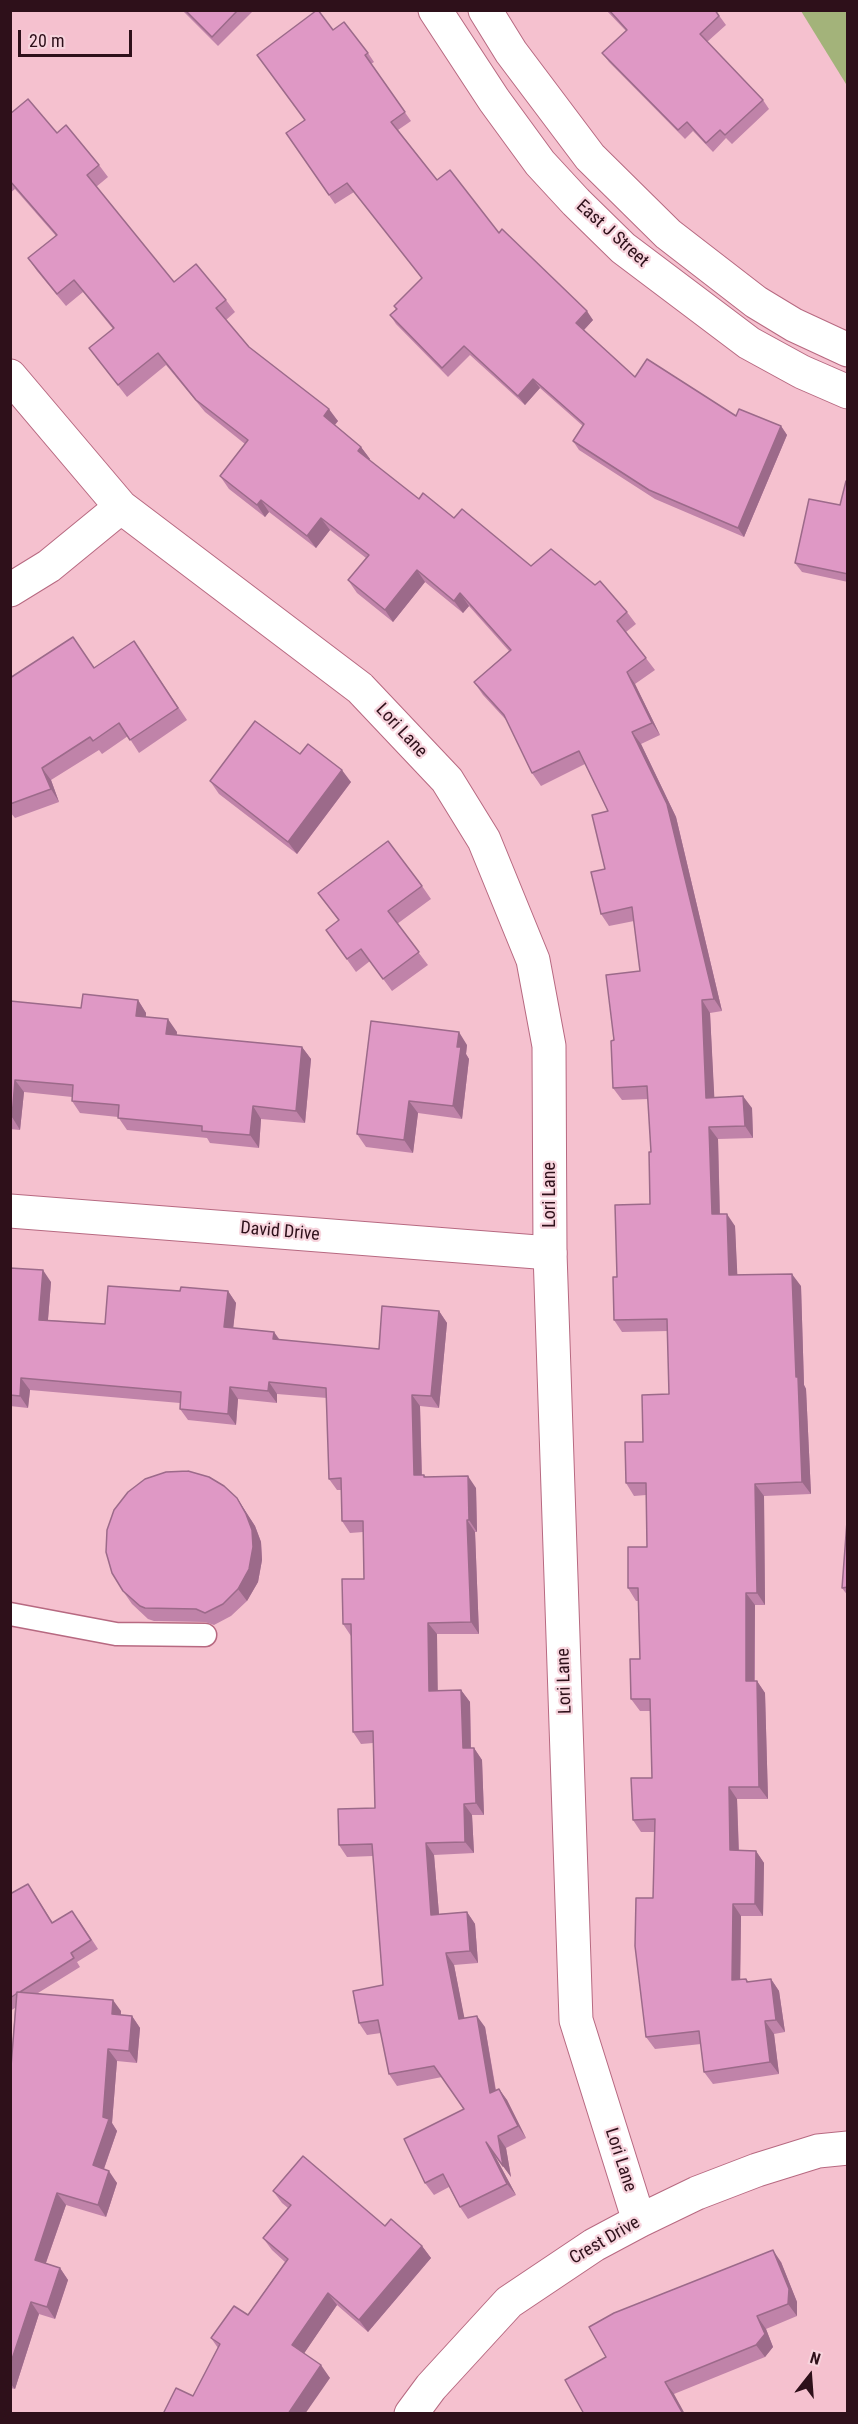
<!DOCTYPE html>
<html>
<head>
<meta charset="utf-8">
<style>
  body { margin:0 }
  #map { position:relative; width:858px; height:2424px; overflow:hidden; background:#f5c1cf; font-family:"Roboto Condensed",sans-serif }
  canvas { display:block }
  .frame { position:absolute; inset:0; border:12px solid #2e101a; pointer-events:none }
  .north { position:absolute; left:780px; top:2346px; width:60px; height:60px; -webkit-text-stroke:4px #f7d4dd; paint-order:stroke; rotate:17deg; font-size:16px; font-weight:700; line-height:24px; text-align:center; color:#2e101a }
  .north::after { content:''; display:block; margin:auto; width:21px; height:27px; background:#2e101a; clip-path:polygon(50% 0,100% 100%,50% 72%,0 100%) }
  .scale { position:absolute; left:18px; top:30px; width:114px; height:27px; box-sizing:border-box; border:3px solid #2e101a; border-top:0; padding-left:8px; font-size:18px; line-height:21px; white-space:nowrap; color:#2e101a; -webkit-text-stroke:4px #f7d4dd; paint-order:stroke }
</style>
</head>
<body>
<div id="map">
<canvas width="858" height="2424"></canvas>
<div class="frame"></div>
<div class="north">N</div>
<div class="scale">20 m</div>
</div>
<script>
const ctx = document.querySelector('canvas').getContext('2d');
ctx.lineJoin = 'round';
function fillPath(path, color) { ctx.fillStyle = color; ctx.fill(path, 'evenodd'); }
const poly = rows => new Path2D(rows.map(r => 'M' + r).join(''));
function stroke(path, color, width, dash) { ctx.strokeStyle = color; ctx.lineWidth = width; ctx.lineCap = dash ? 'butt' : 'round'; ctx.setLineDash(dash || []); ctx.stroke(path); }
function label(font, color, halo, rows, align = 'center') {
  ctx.font = font + ' "Roboto Condensed",sans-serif'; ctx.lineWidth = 4.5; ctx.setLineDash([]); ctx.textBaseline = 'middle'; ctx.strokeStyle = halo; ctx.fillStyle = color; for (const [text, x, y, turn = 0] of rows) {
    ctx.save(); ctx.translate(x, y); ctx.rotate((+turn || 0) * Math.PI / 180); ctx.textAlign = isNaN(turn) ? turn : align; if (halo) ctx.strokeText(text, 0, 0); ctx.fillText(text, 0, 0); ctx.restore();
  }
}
const green = poly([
  [801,11,847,11,846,84]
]);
const lane = poly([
  [10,1614,116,1634,205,1635]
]);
const street = poly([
  [10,1211,550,1253]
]);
const secondary = poly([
  [435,10,494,100,540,163,576,202,623,248,749,343,802,372,848,392],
  [485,10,511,52,590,157,668,234,756,302,794,325,848,350],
  [10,376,121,507,360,688,447,780,484,840,533,960,549,1046,550,1253,576,2020,639,2221],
  [10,590,49,566,121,507],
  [411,2414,431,2387,509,2302,594,2245,639,2221,697,2193,757,2170,818,2151,848,2148]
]);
const wall = poly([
  [182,10,254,10,218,46],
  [606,10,715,10,726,25,707,42,763,100,769,109,732,144,726,138,713,152,693,131,685,139,609,62,602,53,626,31],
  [333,30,368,53,374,62,371,64,411,121,398,130,437,180,499,233,593,320,584,330,635,377,736,416,781,426,787,435,744,537,655,499,579,450,573,441,583,426,540,388,525,405,470,355,448,377,396,324,390,315,396,309,394,306,422,278,354,192,335,204,286,133,305,120],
  [10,114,57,133,99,165,108,177,96,187,174,282,226,300,235,312,226,320,249,347,338,421,335,425,361,447,370,459,369,460,419,499,454,518,531,566,627,612,636,624,626,632,655,670,635,684,660,735,641,744,676,817,722,1011,710,1013,714,1097,752,1108,753,1138,718,1139,720,1214,735,1226,737,1275,801,1286,804,1385,806,1389,811,1494,764,1496,765,1605,755,1605,755,1681,757,1681,765,1693,768,1799,737,1799,739,1850,756,1851,764,1863,763,1916,741,1916,740,1979,746,1979,749,1982,771,1979,779,1991,785,2032,774,2034,779,2074,713,2084,704,2072,701,2044,655,2049,646,2037,653,1898,655,1832,641,1832,633,1820,652,1778,651,1711,640,1711,631,1699,640,1659,638,1601,636,1601,628,1588,647,1547,646,1495,634,1496,626,1483,643,1442,669,1394,668,1331,622,1332,614,1320,617,1277,650,1204,651,1152,648,1099,622,1100,613,1088,614,1040,640,971,634,921,609,926,601,914,605,869,608,811,585,764,541,786,532,773,507,721,483,695,474,682,509,651,469,606,463,613,425,582,393,622,357,593,348,580,366,558,330,530,316,548,269,512,265,517,229,489,220,476,245,444,205,412,166,365,127,397,89,348,113,329,83,292,66,306,37,271,28,258,56,236,15,189,10,193],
  [848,482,848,582,802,572,795,563,840,505],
  [134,641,187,720,139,753,128,736,102,754,99,750,51,780,59,802,15,818,10,812,10,677,94,668],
  [300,754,351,782,297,854,219,794,210,781],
  [422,886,431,899,397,924,428,965,392,991,370,961,356,972,326,930,339,921,318,893],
  [138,1000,146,1013,146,1017,177,1032,177,1035,302,1047,311,1059,305,1123,261,1119,259,1148,210,1143,207,1138,127,1130,118,1117,80,1113,72,1101,72,1097,24,1092,20,1130,10,1129,10,1001,81,1008],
  [467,1045,466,1054,469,1059,462,1119,418,1113,413,1153,366,1147,357,1134],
  [10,1268,51,1282,48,1320,105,1324,180,1291,228,1291,236,1303,233,1328,274,1332,280,1340,379,1349,439,1311,447,1323,439,1408,420,1406,422,1475,424,1475,426,1477,476,1488,477,1532,475,1532,479,1634,437,1634,437,1691,461,1690,470,1702,471,1748,474,1748,482,1760,484,1815,472,1815,474,1853,434,1855,439,1914,467,1912,475,1924,478,1963,454,1965,464,2018,485,2027,496,2090,499,2089,507,2100,526,2138,506,2148,511,2177,494,2154,516,2195,468,2219,460,2207,449,2187,434,2195,425,2183,464,2109,442,2077,397,2086,389,2074,381,2033,367,2035,359,2023,383,1985,373,1856,347,1857,339,1845,375,1808,373,1743,361,1744,353,1732,351,1636,343,1624,364,1579,363,1532,350,1533,342,1521,341,1490,337,1490,329,1479,327,1398,277,1394,277,1403,238,1399,236,1425,188,1420,180,1409,180,1403,30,1390,28,1408,10,1406],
  [237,1498,255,1526,261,1542,262,1560,258,1582,247,1601,231,1616,214,1625,205,1622,154,1621,148,1619,132,1604,123,1591],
  [848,1508,848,1596,842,1588],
  [34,1893,53,1923,79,1920,98,1949,77,1962,80,1967,38,1993,121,2011,121,2015,132,2016,140,2028,137,2063,117,2061,112,2123,117,2131,104,2169,117,2183,106,2217,66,2205,46,2263,60,2268,68,2280,55,2319,39,2314,15,2389,10,2388,10,2079,15,2008,10,2011,10,1894],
  [273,2191,385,2226,422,2246,431,2258,368,2332,337,2305,304,2353,330,2378,193,2396,218,2348,211,2338,248,2315,285,2262,272,2250,263,2238,288,2208,282,2203],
  [781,2262,797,2302,797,2316,766,2329,773,2347,765,2357,674,2394,584,2414]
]);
const shadedWall = poly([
  [587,311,593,320,582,332,576,323],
  [533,379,540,388,525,405,518,396],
  [329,409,338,421,332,428,324,416],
  [781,426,787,435,744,537,738,528],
  [361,447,370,459,366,463,358,451],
  [261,500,269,512,265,517,257,505],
  [321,518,330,530,316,548,307,536],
  [417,570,425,582,393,622,385,610],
  [460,593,469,606,463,613,454,601],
  [627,672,635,684,660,735,652,723],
  [632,732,641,744,676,817,722,1011,714,999],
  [42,768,51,780,59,802,51,789],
  [342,770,351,782,297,854,288,842],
  [138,1000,146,1013,145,1029,136,1016],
  [702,1000,710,1013,715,1110,706,1098],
  [168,1019,177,1032,175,1046,166,1034],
  [459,1032,467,1045,466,1054,469,1059,462,1119,453,1106,457,1047],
  [302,1047,311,1059,305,1123,296,1111],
  [15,1080,24,1092,20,1130,12,1117],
  [743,1096,752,1108,753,1138,745,1126],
  [409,1101,418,1113,413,1153,404,1140],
  [253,1106,261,1119,259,1148,250,1135],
  [709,1127,718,1139,720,1226,712,1214],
  [727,1214,735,1226,738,1288,729,1275],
  [43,1270,51,1282,47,1331,39,1320],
  [792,1274,801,1286,804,1385,806,1389,811,1494,802,1482,796,1377],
  [228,1291,236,1303,232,1339,224,1327],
  [439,1311,447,1323,439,1408,431,1396],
  [274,1332,282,1344,273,1339],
  [21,1378,30,1390,28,1408,20,1396],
  [269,1382,277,1394,277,1403,268,1391],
  [230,1387,238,1399,236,1425,228,1414],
  [412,1395,420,1406,422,1487,414,1475],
  [468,1476,476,1488,477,1532,469,1520],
  [755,1484,764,1496,765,1605,757,1593],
  [237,1498,255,1526,261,1542,262,1560,258,1582,247,1601,238,1589],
  [467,1520,475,1532,479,1634,471,1622],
  [746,1593,755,1605,754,1694,746,1681],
  [428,1623,437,1634,438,1702,429,1691],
  [757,1681,765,1693,768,1799,759,1787],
  [461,1690,470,1702,471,1760,463,1748],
  [474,1748,482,1760,484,1815,476,1803],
  [729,1787,737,1799,739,1862,730,1850],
  [464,1804,472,1815,474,1853,465,1842],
  [426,1843,434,1855,440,1926,431,1915],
  [756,1851,764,1863,763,1916,755,1904],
  [733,1904,741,1916,740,1993,732,1980],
  [467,1912,475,1924,478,1963,470,1951],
  [446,1953,454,1965,467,2031,459,2019],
  [771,1979,779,1991,785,2032,776,2020],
  [113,2000,121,2011,120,2026,112,2014],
  [132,2016,140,2028,137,2063,129,2051],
  [477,2016,485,2027,498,2105,490,2093],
  [765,2021,774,2034,779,2074,770,2062],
  [108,2049,117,2061,112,2123,117,2131,101,2177,93,2165,103,2117],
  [499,2089,507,2100,526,2138,518,2126],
  [498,2136,506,2148,511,2177,503,2166],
  [486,2142,494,2154,516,2195,507,2184],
  [109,2171,117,2183,106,2217,98,2205],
  [57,2193,66,2205,43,2271,35,2260],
  [422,2246,431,2258,368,2332,359,2320],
  [773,2250,781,2262,797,2302,797,2316,788,2304],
  [60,2268,68,2280,55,2319,47,2307],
  [328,2293,337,2305,301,2358,292,2345],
  [31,2302,39,2314,15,2389,10,2383,10,2365],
  [757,2316,766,2329,773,2347,765,2357,756,2345],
  [321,2365,330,2378,305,2414,288,2414],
  [665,2382,674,2394,685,2414,683,2414]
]);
const building = poly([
  [185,10,238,10,212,37,185,10],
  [317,10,318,10,333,30,344,22,368,53,365,55,405,112,391,122,437,180,450,170,499,233,502,229,587,311,576,323,635,377,647,359,736,416,739,409,781,426,738,528,649,490,573,441,584,424,533,379,518,396,464,346,442,368,390,315,397,309,394,306,422,278,347,183,329,195,286,133,305,120,257,55,317,10],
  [609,10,715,10,719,16,700,34,763,100,725,135,720,130,706,143,687,122,678,130,602,53,627,30,609,10],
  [28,99,57,133,66,125,99,165,87,175,174,282,196,264,226,300,216,308,249,347,329,409,324,416,361,447,358,451,419,499,423,493,454,518,462,509,531,566,551,549,595,585,600,581,627,612,617,621,646,658,627,672,652,723,632,732,667,804,714,999,702,1000,706,1098,743,1096,745,1126,709,1127,712,1214,727,1214,729,1275,792,1274,796,1377,798,1377,802,1482,755,1484,757,1593,746,1593,746,1681,757,1681,759,1787,729,1787,730,1850,756,1851,755,1904,733,1904,732,1980,746,1979,747,1982,771,1979,776,2020,765,2021,770,2062,704,2072,699,2031,646,2037,635,1946,636,1898,653,1898,655,1819,633,1820,631,1778,652,1778,650,1699,631,1699,630,1659,640,1659,638,1588,628,1588,628,1547,647,1547,646,1483,626,1483,625,1442,643,1442,642,1395,669,1394,667,1319,614,1320,613,1277,617,1277,615,1205,650,1204,649,1152,651,1152,647,1086,613,1088,611,1041,614,1040,606,975,640,971,632,907,601,914,591,872,605,869,592,815,608,811,579,751,532,773,504,715,474,682,511,650,460,593,454,601,417,570,385,610,348,580,369,555,321,518,307,536,261,500,257,505,220,476,248,440,196,400,158,353,118,385,89,348,114,328,74,280,57,294,28,258,57,235,10,181,10,114,28,99],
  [846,481,848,482,848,574,795,563,809,499,840,505,846,481],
  [73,637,94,668,134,641,178,708,130,740,119,723,93,741,90,737,42,768,51,789,10,804,10,678,73,637],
  [255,721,300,754,308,744,342,770,288,842,210,781,255,721],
  [388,841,422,886,388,911,419,952,383,979,361,949,347,959,326,930,339,920,318,893,388,841],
  [83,994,138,1000,136,1016,168,1019,166,1034,302,1047,296,1111,253,1106,250,1135,202,1131,202,1126,118,1118,119,1105,72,1101,73,1085,15,1080,12,1117,10,1117,10,1001,81,1008,83,994],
  [371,1021,459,1032,457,1047,461,1047,453,1106,409,1101,404,1140,357,1134,371,1021],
  [10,1268,43,1270,39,1320,105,1324,108,1286,180,1291,181,1287,228,1291,224,1327,274,1332,273,1339,379,1349,382,1306,439,1311,431,1396,412,1395,414,1475,424,1475,424,1477,468,1476,469,1520,467,1520,471,1622,428,1623,429,1691,461,1690,463,1748,474,1748,476,1803,464,1804,465,1842,426,1843,431,1915,467,1912,470,1951,446,1953,459,2019,477,2016,490,2093,499,2089,518,2126,498,2136,503,2166,486,2142,507,2184,460,2207,443,2174,425,2183,404,2139,464,2109,434,2066,389,2074,378,2020,359,2023,353,1991,383,1985,372,1844,339,1845,338,1809,375,1808,373,1731,353,1732,351,1624,343,1624,342,1579,364,1579,363,1521,342,1521,341,1478,329,1479,326,1388,269,1382,268,1391,230,1387,228,1414,180,1409,181,1392,21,1378,20,1396,10,1395,10,1268],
  [188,1471,209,1477,224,1486,237,1498,246,1514,252,1530,253,1547,249,1569,238,1589,223,1604,205,1613,196,1609,145,1608,140,1606,123,1591,112,1573,106,1552,107,1530,114,1510,128,1492,145,1479,166,1472,188,1471],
  [848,1508,848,1587,842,1588,848,1508],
  [28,1884,52,1923,72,1911,91,1940,71,1953,74,1958,20,1992,17,1992,16,1994,10,1998,10,1894,28,1884],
  [17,1992,113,2000,112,2014,132,2016,129,2051,108,2049,103,2117,109,2119,93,2165,109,2171,98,2205,57,2193,35,2260,60,2268,47,2307,31,2302,10,2365,10,2079,17,1992],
  [303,2156,385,2226,391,2219,422,2246,359,2320,328,2293,292,2345,321,2365,288,2414,163,2414,176,2388,193,2396,220,2344,211,2338,234,2306,248,2315,288,2259,263,2238,291,2205,273,2191,303,2156],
  [773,2250,789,2289,788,2304,757,2316,765,2334,756,2345,665,2382,683,2414,584,2414,565,2380,606,2357,589,2327,614,2313,773,2250]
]);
const streetNames = [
  ["East J Street",612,234,42],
  ["Lori Lane",401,731,47],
  ["Lori Lane",550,1195,-90],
  ["David Drive",280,1232,5],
  ["Lori Lane",565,1681,-92],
  ["Lori Lane",620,2160,72],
  ["Crest Drive",605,2241,-30]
];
fillPath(green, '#a3b37a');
stroke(lane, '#b76981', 25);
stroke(street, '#b76981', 35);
stroke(secondary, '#b76981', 35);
stroke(lane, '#fff', 22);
stroke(street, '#fff', 33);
stroke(secondary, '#fff', 33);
fillPath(wall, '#c083a9');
fillPath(shadedWall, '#9c6a8a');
fillPath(building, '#df98c5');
stroke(building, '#9c6a8a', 1.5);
label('18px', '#2e101a', '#f7d4dd', streetNames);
</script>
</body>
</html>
